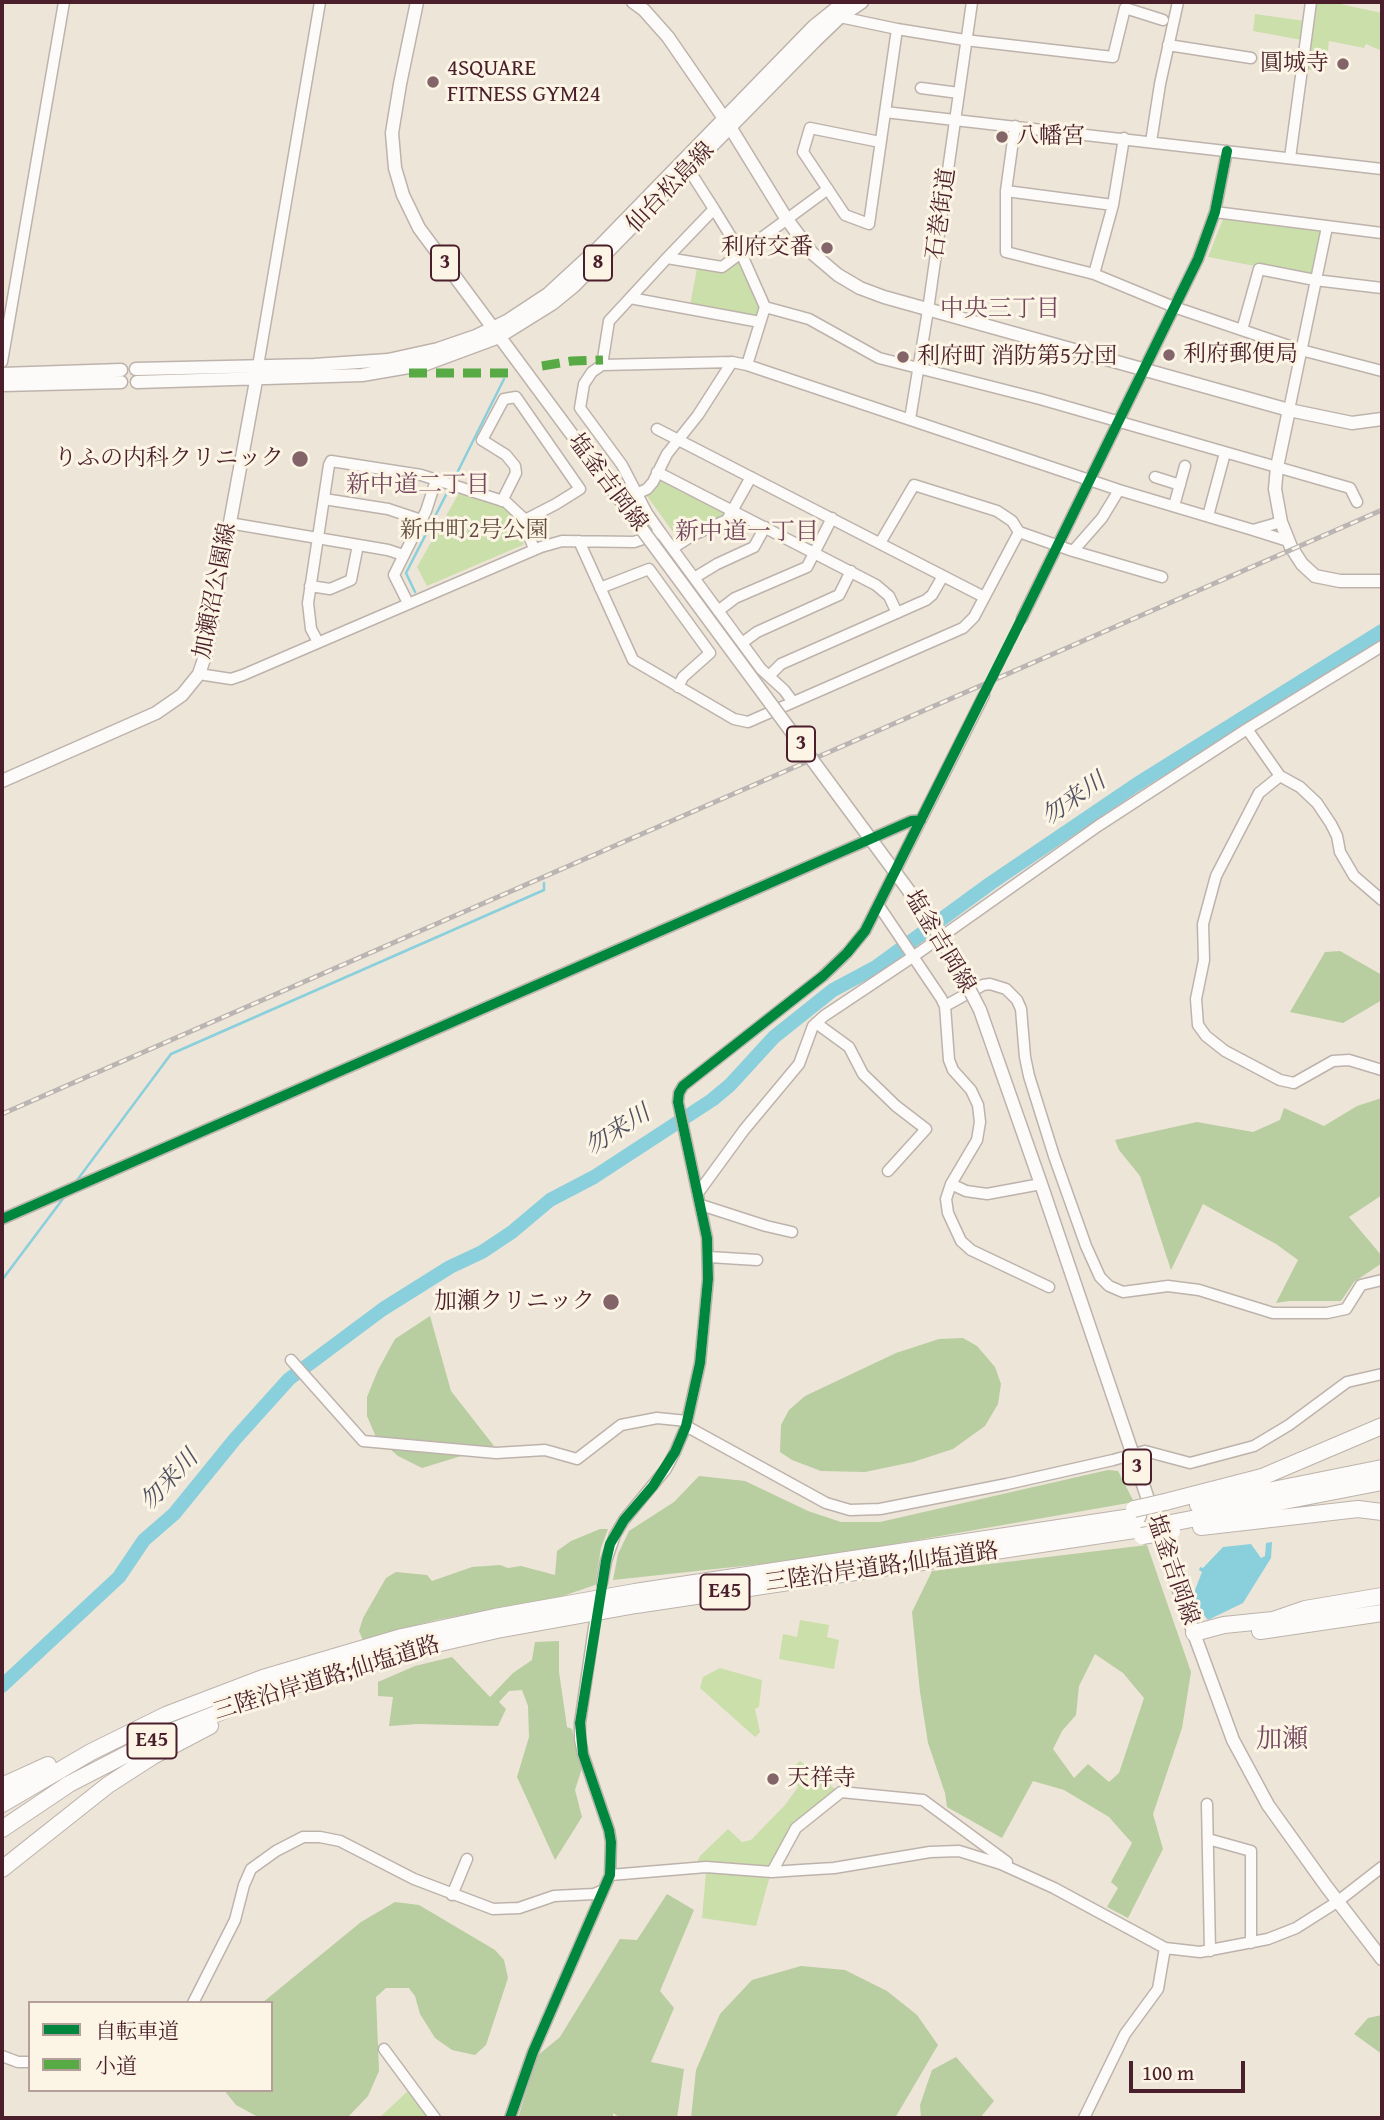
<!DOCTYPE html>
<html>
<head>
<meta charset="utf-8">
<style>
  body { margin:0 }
  #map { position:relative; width:1384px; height:2120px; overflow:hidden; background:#ede5d8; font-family:"Gentium Book Plus","Noto Serif JP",serif }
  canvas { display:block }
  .frame { position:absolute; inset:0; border:4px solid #4a1f2b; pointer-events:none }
  .legend { position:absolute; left:28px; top:2001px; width:245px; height:91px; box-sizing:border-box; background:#fcf5e5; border:2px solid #b59f9b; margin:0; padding:9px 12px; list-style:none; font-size:21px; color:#4a1f2b }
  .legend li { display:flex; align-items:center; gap:14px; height:35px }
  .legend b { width:35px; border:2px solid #b59f9b }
  .scale { position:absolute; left:1129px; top:2061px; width:116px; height:32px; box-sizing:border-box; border:4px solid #4a1f2b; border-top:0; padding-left:9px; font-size:21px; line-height:24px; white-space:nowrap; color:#4a1f2b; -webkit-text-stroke:5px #fcf5e5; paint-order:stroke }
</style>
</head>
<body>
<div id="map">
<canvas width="1384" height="2120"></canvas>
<div class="frame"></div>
<ul class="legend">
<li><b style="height:9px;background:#00873e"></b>自転車道</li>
<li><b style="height:9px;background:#57aa44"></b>小道</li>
</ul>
<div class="scale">100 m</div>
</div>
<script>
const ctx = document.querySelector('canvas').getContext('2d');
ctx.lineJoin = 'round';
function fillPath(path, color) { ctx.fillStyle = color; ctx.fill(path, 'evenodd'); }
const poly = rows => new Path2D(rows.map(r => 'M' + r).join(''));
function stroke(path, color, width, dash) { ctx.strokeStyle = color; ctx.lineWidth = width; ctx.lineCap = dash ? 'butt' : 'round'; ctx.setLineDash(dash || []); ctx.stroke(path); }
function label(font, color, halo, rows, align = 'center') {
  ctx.font = font + ' "Gentium Book Plus","Noto Serif JP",serif'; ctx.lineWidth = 6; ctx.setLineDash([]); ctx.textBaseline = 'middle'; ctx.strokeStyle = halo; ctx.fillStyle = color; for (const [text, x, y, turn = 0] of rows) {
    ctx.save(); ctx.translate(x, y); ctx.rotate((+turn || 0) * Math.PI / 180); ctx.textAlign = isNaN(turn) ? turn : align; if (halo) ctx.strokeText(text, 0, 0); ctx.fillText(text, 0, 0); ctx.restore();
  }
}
const green = poly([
  [1314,2,1331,2,1382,13,1382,51,1366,44,1364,48,1329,41,1325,72,1305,69],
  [1255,14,1305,21,1302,40,1253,31],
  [1223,219,1316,229,1321,232,1313,273,1307,276,1208,257],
  [739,260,759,307,757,317,690,306,697,268],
  [663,479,724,511,726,516,682,538,676,536,647,496,648,491,658,480],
  [459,493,508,508,519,521,525,537,523,545,427,586,417,567],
  [800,1620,829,1625,827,1637,839,1640,834,1669,779,1659,783,1634,797,1637],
  [720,1668,762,1680,759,1707,755,1709,760,1732,755,1737,700,1688,703,1677],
  [800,1761,835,1789,797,1821,772,1867,697,1862,700,1856,728,1829,742,1842,751,1840,785,1805,798,1787,787,1773],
  [706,1872,770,1876,756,1926,702,1918],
  [409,2090,431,2118,379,2118]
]);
const forest = poly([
  [1340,951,1382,975,1382,1000,1343,1023,1290,1012,1325,952],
  [1382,1098,1382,1195,1349,1217,1382,1256,1382,1263,1354,1282,1341,1301,1289,1301,1276,1303,1298,1260,1276,1244,1203,1204,1171,1270,1140,1176,1119,1150,1115,1140,1197,1122,1253,1132,1280,1120,1284,1108,1324,1126,1357,1106],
  [430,1316,451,1391,494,1446,422,1468,398,1456,376,1437,367,1416,367,1397,378,1370,395,1339],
  [963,1338,977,1346,995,1367,1001,1384,998,1404,985,1426,953,1449,913,1462,865,1472,821,1471,792,1460,780,1452,781,1425,789,1410,805,1396,896,1353,939,1339],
  [1108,1470,1118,1471,1134,1502,849,1552,780,1562,613,1580,618,1554,629,1531,674,1502,699,1476,745,1481,808,1511,841,1522,880,1522],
  [600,1529,608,1529,601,1548,595,1585,560,1597,436,1620,363,1640,359,1631,363,1618,386,1578,396,1572,427,1575,432,1581,472,1567,500,1565,508,1568,521,1566,555,1575,557,1551,571,1541],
  [1147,1545,1191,1672,1182,1728,1153,1814,1163,1849,1128,1918,1107,1907,1118,1888,1111,1882,1132,1843,1109,1817,1064,1790,1033,1781,1002,1838,947,1807,945,1793,928,1743,920,1692,912,1612,932,1571],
  [1095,1654,1123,1673,1144,1698,1119,1773,1109,1782,1088,1764,1074,1778,1053,1749,1062,1731,1076,1715,1079,1686],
  [559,1641,559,1672,567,1727,572,1729,582,1768,575,1790,582,1817,555,1860,517,1777,529,1737,528,1706,522,1690,509,1691,499,1702,506,1709,498,1726,418,1724,389,1726,393,1697,378,1696,378,1682,415,1666,452,1657,490,1697,513,1673,532,1660,535,1642],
  [667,1894,694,1910,660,1991,674,2008,651,2062,684,2069,677,2118,621,2118,613,2113,613,2118,518,2118,537,2056,560,2037,620,1939,637,1940],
  [395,1902,419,1905,495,1950,504,1960,508,1978,486,2045,475,2055,452,2050,435,2038,420,2014,415,1996,409,1988,386,1988,376,1997,379,2071,368,2096,349,2116,339,2118,260,2118,236,2105,224,2090,271,2090,271,2003,262,2003,361,1922],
  [801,1966,845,1970,887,1991,917,2015,938,2045,895,2118,691,2118,696,2070,720,2014,752,1980],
  [1382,2015,1382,2054,1354,2034,1368,2018],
  [956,2057,994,2101,980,2118,921,2118,920,2105,932,2070]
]);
const water = poly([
  [1272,1542,1271,1558,1243,1603,1208,1620,1199,1609,1195,1600,1195,1590,1202,1572,1199,1570,1200,1567,1203,1568,1223,1547,1251,1544,1261,1558,1265,1556,1266,1543]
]);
const stream = poly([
  [452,483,504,379],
  [415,592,406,573,449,489],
  [75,1183,171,1054,544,890,544,883],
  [2,1280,65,1196]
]);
const river = poly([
  [2,1686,119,1577,144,1540,174,1514,235,1439,289,1379,383,1309,450,1267,482,1252,512,1232,550,1200,594,1177,712,1100,730,1085,774,1037,833,990,876,967,991,883,1137,784,1382,631]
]);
const minorTunnel = poly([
  [984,695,1022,618]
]);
const minor = poly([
  [840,17,897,29,965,40,1113,57,1125,8,1163,20],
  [1168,45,1251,58],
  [921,88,959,93],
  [885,112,1382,169],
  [1015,126,1006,191,1006,252,1094,274,1174,307,1301,350,1382,371],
  [880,142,810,128,803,152,845,215,869,224,897,29],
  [1151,142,1160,84,1178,2],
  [1290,158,1311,2],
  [689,170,714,209],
  [1006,191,1113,205],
  [1215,212,1382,233],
  [667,258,722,267,741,253,714,209,667,258,609,321,602,365,592,372,584,384,580,408,622,465,647,513,661,533,761,669,784,690,793,702],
  [1094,274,1113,205,1124,138],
  [630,298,760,322],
  [765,307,741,253,828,189],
  [1242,330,1259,269,1315,280,1382,288],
  [2,362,64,2],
  [602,365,732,362,747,365,1119,490,1253,530,1281,522],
  [747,365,765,307,809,319,879,358,1040,399,1350,488,1357,502],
  [258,366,320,2],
  [1289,410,1327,227],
  [910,419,928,310,972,2],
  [657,429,984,597],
  [657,472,876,585,889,596,897,613],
  [1155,477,1180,485],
  [636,494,647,489,653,482,667,454,698,415,732,362],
  [324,499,388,509,421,520],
  [502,501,516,473,515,466,506,455,482,440,504,399,516,397,580,489,556,504,523,521],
  [1174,506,1185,466],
  [1208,516,1225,453],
  [229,523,388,550,403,555],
  [1253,530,1288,541],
  [579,541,633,660,734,719,748,722,963,628,974,617,1019,532],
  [880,543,914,485,997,511,1012,521,1019,532,1073,551,1162,577],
  [673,548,693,535,727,520,751,477],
  [1073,551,1102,518,1119,490],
  [694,578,717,564,754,547,765,527],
  [310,586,330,589,351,580,358,545],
  [600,588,649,569,710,653,683,677,678,687],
  [408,603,394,575,426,511,436,480],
  [718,611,735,598,807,567,832,518],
  [1022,618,1198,259,1215,212,1227,151],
  [318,642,311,629,308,603,329,465,331,461,421,475,506,502,522,517,534,549],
  [742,643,757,632,839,595,851,571],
  [199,674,231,679,243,675,541,547,562,541,634,542,655,535],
  [769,676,781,664,926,600,932,595,943,576],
  [1247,729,1280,776,1259,793,1216,876,1203,924,1204,960,1196,999,1198,1025,1206,1036,1225,1051,1280,1080,1294,1083,1333,1061,1349,1060,1382,1070],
  [1280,776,1300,787,1317,803,1331,824,1337,836,1340,852,1354,876,1382,900],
  [879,906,941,998,945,1006,949,1060,953,1070,971,1090,978,1105,980,1122,977,1140,951,1184,966,1191,987,1194,1041,1184],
  [945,1006,983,985,990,984,1006,989,1017,1000,1021,1009,1025,1057,1029,1076,1054,1156,1086,1246,1100,1277,1109,1286,1123,1292,1168,1286,1199,1290,1273,1313,1327,1313,1346,1309,1361,1285,1382,1280],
  [816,1023,849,1047,863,1074,896,1106,926,1129,888,1171],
  [951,1184,946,1199,948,1213,961,1241,971,1250,1049,1287],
  [698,1193,744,1130,799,1064,813,1026,824,1016,914,956,1098,826,1247,729,1382,646],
  [701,1205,766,1226,792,1232],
  [2,1219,859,844,911,821,921,820],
  [709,1257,757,1260],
  [291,1360,363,1441,496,1453,545,1450,577,1459,621,1425,657,1418,687,1421],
  [686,1426,826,1503,850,1510,880,1509,1007,1484,1113,1460,1145,1451,1190,1463,1254,1446,1289,1425,1347,1382,1382,1374],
  [602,1583,606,1561,615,1535,624,1520,666,1469,675,1452,686,1426,700,1363,708,1279,707,1238,678,1102,679,1093,683,1086,823,976,847,953,865,931,984,695],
  [1207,1804,1210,1951],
  [1208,1839,1251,1851,1251,1943],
  [772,1872,796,1828,841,1792,923,1800,1007,1862],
  [610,1875,706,1867,772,1872,801,1870,834,1868,930,1852,959,1851,1001,1864,1054,1888,1165,1948,1200,1952,1268,1939,1296,1928,1337,1902,1382,1867],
  [452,1895,467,1859],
  [193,2003,235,1920,244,1885,251,1869,276,1851,303,1837,320,1837,340,1841,414,1879,493,1909,519,1908,554,1896,594,1894,601,1891],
  [384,2049,435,2118],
  [2,2056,18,2062,30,2062],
  [510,2118,533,2052,610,1875,611,1842,609,1830,583,1754,580,1739,580,1723,595,1621],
  [1084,2118,1125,2034,1158,1989,1165,1948]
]);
const major = poly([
  [417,2,400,84,392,133,395,168,403,195,419,228,610,486],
  [633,2,644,10,668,37,730,127,786,218,812,253,838,275,860,288,884,297,1289,410,1352,423,1382,419],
  [136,369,314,365,388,360,438,349,476,336,507,321,548,294,598,248,814,26,844,2],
  [2,374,121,370],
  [137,382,362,375,426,364,499,337,552,304,574,286,815,41,840,17,862,2],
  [2,385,121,382],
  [1289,410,1277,467,1275,489,1281,522,1291,547,1302,564,1315,576,1340,581,1382,581],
  [2,781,156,713,182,695,199,674,206,653,258,370],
  [980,1010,1041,1184,1189,1620,1233,1740,1268,1805,1326,1886,1382,1959]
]);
const highway = poly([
  [1165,1502,1262,1477,1382,1426],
  [1198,1505,1382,1468],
  [1171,1523,1382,1482],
  [1201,1527,1358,1509,1382,1512],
  [1260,1631,1382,1613],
  [1194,1633,1224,1625,1273,1620,1305,1609,1382,1596],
  [2,1786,48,1765],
  [2,1804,91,1752,166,1715,263,1678,402,1637,495,1617,635,1592,1138,1516],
  [2,1829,69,1784,168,1733,266,1694,405,1651,497,1630,636,1605,1141,1529],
  [2,1869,108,1785,153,1756,210,1726]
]);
const rail = poly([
  [2,1114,1382,510]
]);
const majorBridge = poly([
  [610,486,926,914,956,963,980,1010]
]);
const highwayBridge = poly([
  [1134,1509,1165,1502],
  [1142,1536,1172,1531]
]);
const quiet = poly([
  [542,366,572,361,603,360],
  [409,373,510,373]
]);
const cycleway = poly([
  [2,1219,859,844,911,821,921,820],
  [510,2118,533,2052,610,1875,611,1842,609,1830,583,1754,580,1723,606,1561,610,1544,624,1520,653,1486,675,1452,686,1426,700,1363,708,1279,707,1238,678,1102,679,1093,683,1086,823,976,847,953,865,931,1022,618,1198,259,1215,212,1227,151]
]);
const markers = [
  [1343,64,7,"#836468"],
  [433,82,7,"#836468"],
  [1002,137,7,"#836468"],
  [827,248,7,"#836468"],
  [1169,355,7,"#836468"],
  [903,357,7,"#836468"],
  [300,459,9,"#836468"],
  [611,1302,9,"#836468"],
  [773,1779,7,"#836468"]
];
const shields = [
  [445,263,28],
  [598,263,28],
  [801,744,28],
  [1137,1467,28],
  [725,1592,49],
  [152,1741,49]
];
const shieldNames = [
  ["3",445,263],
  ["8",598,263],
  ["3",801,744],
  ["3",1137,1467],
  ["E45",725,1592],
  ["E45",152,1741]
];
const poiNames = [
  ["圓城寺",1329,64,"right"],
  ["4SQUARE",447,69],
  ["FITNESS GYM24",447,95],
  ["八幡宮",1016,137],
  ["利府交番",813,248,"right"],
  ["利府郵便局",1183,355],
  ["利府町 消防第5分団",917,357],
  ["りふの内科クリニック",284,459,"right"],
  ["加瀬クリニック",595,1302,"right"],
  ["天祥寺",787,1779]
];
const streetNames = [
  ["仙台松島線",671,188,-46],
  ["石巻街道",942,214,-82],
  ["塩釜吉岡線",607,483,53],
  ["加瀬沼公園線",216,591,-79],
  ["塩釜吉岡線",939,942,59],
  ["三陸沿岸道路;仙塩道路",882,1568,-8],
  ["塩釜吉岡線",1172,1570,71],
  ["三陸沿岸道路;仙塩道路",327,1679,-17]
];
const parkNames = [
  ["新中町2号公園",474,531]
];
const neighbourhoodNames = [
  ["中央三丁目",1000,310],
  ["新中道二丁目",418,486],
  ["新中道一丁目",747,533]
];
const waterNames = [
  ["勿来川",1074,800,-35],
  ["勿来川",618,1131,-32],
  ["勿来川",170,1481,-47]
];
const quarterNames = [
  ["加瀬",1282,1740]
];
fillPath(green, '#cbdfaa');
fillPath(forest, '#b8cda0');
fillPath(water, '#8acfdc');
stroke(stream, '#8acfdc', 2.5);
stroke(river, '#8acfdc', 14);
stroke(minorTunnel, '#ccbdb5', 10, [10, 5]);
stroke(minor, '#bdb3ac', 13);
stroke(major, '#bdb3ac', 15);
stroke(highway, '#bdb3ac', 18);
stroke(minor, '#fcfbf9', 10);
stroke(major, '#fcfbf9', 12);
stroke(highway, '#fcfbf9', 16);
stroke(rail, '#bab4b3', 5);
stroke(rail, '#fcf5e5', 2.5, [8]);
stroke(majorBridge, '#bdb3ac', 15, []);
stroke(highwayBridge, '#bdb3ac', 18, []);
stroke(majorBridge, '#fcfbf9', 12);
stroke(highwayBridge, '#fcfbf9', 16);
stroke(quiet, '#57aa44', 9, [18, 9]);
stroke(cycleway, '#00873e', 10);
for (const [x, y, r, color] of markers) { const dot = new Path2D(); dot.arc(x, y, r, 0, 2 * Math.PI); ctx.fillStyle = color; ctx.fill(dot); stroke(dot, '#fcf5e5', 2.5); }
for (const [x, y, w] of shields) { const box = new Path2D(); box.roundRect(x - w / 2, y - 17.5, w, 35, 5); ctx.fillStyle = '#fcf5e5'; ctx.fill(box); stroke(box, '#4a1f2b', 2); }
label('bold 21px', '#4a1f2b', null, shieldNames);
label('23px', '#4a1f2b', '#fcf5e5', poiNames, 'left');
label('23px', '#4a1f2b', '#fcf5e5', streetNames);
label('23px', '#644e42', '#fcf5e5', parkNames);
label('24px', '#744960', '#fcf5e5', neighbourhoodNames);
label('italic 24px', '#515161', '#fcf5e5', waterNames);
label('26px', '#744960', '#fcf5e5', quarterNames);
</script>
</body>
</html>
